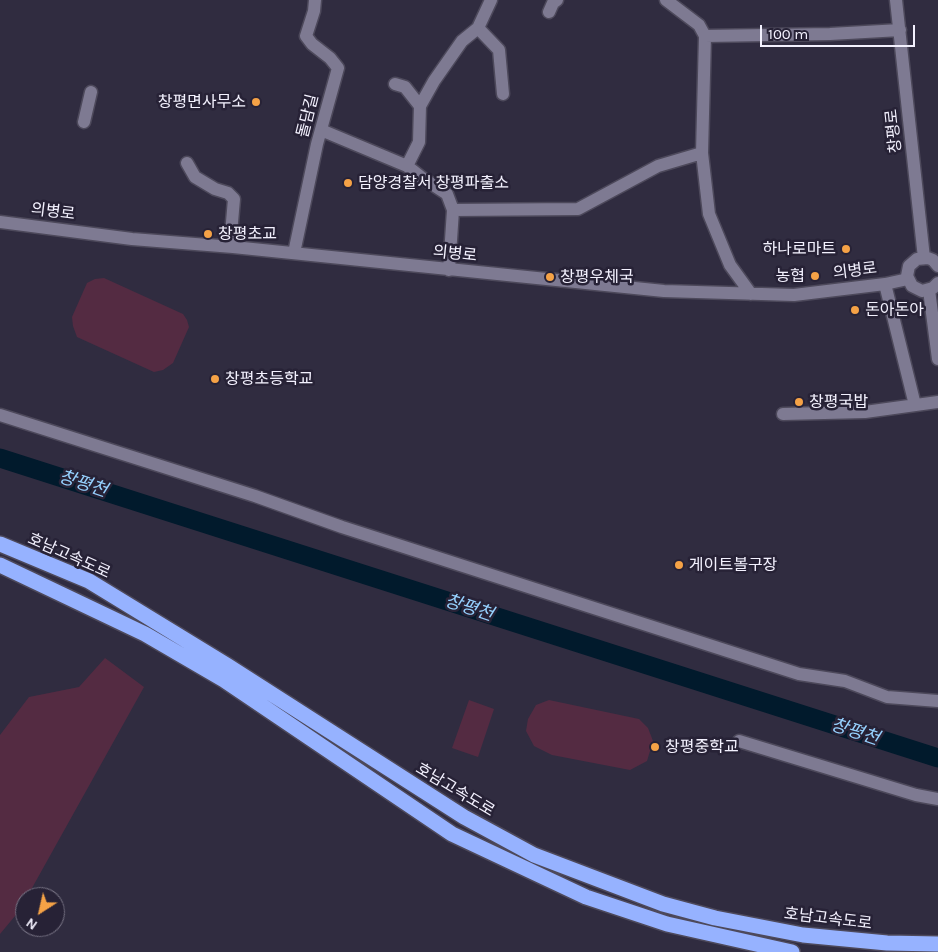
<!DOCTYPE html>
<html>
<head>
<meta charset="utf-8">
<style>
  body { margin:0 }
  #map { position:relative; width:938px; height:952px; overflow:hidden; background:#302c40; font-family:Karla,sans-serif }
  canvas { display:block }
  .north { position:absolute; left:15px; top:887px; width:50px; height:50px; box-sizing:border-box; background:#272236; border:1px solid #797586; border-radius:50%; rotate:215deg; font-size:14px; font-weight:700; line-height:20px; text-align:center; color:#f3f1fe }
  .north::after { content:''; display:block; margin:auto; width:18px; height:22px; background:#f5a246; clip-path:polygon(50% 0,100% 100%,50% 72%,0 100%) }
  .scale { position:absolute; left:760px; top:25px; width:155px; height:22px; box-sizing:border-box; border:2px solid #f3f1fe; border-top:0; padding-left:6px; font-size:15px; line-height:18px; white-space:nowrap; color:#f3f1fe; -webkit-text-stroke:4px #272236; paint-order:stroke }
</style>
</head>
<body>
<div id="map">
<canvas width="938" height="952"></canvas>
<div class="north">N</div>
<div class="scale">100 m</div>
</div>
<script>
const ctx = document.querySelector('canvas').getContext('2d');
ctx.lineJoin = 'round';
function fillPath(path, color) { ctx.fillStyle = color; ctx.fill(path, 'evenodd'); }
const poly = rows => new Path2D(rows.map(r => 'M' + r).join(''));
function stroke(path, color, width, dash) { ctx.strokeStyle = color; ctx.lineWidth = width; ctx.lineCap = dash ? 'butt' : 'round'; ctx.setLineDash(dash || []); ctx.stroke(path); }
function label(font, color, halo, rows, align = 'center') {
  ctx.font = font + ' Karla,"Noto Sans KR",sans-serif'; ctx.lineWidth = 5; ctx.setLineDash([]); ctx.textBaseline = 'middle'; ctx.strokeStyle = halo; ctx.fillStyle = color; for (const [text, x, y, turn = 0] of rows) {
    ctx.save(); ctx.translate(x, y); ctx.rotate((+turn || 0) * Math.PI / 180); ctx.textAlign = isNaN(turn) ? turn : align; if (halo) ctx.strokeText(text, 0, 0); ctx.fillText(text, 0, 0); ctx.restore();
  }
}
const green = poly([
  [104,278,183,314,187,320,189,327,173,363,163,370,154,372,77,337,73,326,72,317,87,283,95,279],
  [105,658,144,687,27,897,25,897,25,900,20,910,0,934,0,735,29,697,79,687],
  [469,700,494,709,478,757,452,748],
  [549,700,639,719,648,728,653,741,647,761,630,770,552,755,534,746,526,731,528,719,536,705]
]);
const river = poly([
  [0,458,938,758]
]);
const minor = poly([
  [491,0,478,28,499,50,503,94],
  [666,0,699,25,705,36,830,34,900,30],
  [896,0,924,258],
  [549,12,553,3,557,0],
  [395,84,405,87,420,106],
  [84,122,91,92],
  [321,130,407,166],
  [702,153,705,36],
  [187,163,195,177,215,189,228,193,234,199,231,234,233,247],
  [453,210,578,209,658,166,702,153,709,214,730,265,751,294],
  [0,222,132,239,233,247,664,291,794,295,885,284,908,279],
  [294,253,317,144,338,68,330,58,312,44,306,36,314,11,315,0],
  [938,266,933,260,928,258,917,259,909,266,907,276,912,286,922,291,933,288,938,283],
  [449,270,453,210,447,194,421,177,407,166,419,142,420,106,434,81,462,41,478,28],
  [885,284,915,405],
  [929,290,938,359],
  [783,414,865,412,938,402],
  [0,415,255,496,342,527,799,674,845,681,887,697,938,701],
  [739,741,916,795,938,799]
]);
const motorway = poly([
  [0,544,89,581,228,666,464,817,534,855,663,904,715,918,803,935,887,943,938,944],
  [0,565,145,634,224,680,452,834,586,897,667,924,792,952]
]);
const markers = [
  [256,102,5,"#f5a246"],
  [348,183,5,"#f5a246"],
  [208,234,5,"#f5a246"],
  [846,249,5,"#f5a246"],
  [815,276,5,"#f5a246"],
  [550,277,5,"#f5a246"],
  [855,310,5,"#f5a246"],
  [215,379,5,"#f5a246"],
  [799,402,5,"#f5a246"],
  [679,565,5,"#f5a246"],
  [655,747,5,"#f5a246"]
];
const poiNames = [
  ["창평면사무소",246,102,"right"],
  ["담양경찰서 창평파출소",358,183],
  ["창평초교",218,234],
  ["하나로마트",836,249,"right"],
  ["농협",805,276,"right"],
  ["창평우체국",560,277],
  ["돈아돈아",865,310],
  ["창평초등학교",225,379],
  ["창평국밥",809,402],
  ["게이트볼구장",689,565],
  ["창평중학교",665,747]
];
const streetNames = [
  ["돌담길",308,116,-76],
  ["창평로",894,131,-96],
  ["의병로",53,212,7],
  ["의병로",455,254,6],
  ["의병로",855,271,-7],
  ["호남고속도로",69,556,24],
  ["호남고속도로",455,790,31],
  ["호남고속도로",828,919,7]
];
const waterNames = [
  ["창평천",83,484,18],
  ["창평천",469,608,18],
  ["창평천",855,732,18]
];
fillPath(green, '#542b42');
stroke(river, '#011a2c', 19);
stroke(minor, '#4d495b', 15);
stroke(motorway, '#4d495b', 18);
stroke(minor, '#7e7a92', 12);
stroke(motorway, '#96b2ff', 15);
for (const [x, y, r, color] of markers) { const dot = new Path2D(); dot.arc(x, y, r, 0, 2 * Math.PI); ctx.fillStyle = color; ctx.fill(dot); stroke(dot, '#272236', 2); }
label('16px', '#f3f1fe', '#272236', poiNames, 'left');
label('16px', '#f3f1fe', '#272236', streetNames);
label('italic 18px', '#96d1fe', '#272236', waterNames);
</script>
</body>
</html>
